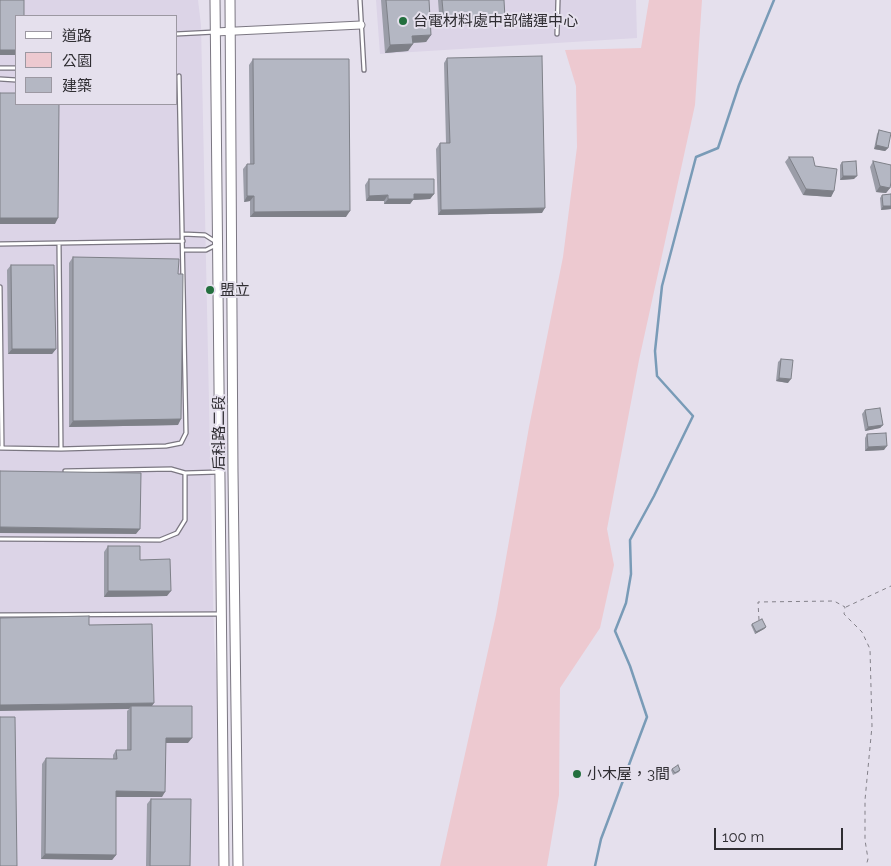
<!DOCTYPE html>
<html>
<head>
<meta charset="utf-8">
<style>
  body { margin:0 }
  #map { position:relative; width:891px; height:866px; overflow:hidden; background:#e5e0ed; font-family:Raleway,"Noto Sans TC",sans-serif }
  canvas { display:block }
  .legend { position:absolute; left:15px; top:15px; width:162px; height:90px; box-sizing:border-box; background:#e5e0ed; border:1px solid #9c98a2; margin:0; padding:6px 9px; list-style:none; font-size:15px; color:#2f2d32 }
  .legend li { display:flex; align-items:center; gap:10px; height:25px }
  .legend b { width:25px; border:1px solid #9c98a2 }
  .scale { position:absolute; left:714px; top:828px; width:129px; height:22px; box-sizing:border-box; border:2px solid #2f2d32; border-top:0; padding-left:6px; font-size:15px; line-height:18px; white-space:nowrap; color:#2f2d32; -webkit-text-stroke:4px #e5e0ed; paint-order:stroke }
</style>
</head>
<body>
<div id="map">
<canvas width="891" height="866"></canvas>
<ul class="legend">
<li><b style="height:6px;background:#fff"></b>道路</li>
<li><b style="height:14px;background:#edc9d0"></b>公園</li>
<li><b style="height:14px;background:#b4b7c3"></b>建築</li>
</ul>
<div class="scale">100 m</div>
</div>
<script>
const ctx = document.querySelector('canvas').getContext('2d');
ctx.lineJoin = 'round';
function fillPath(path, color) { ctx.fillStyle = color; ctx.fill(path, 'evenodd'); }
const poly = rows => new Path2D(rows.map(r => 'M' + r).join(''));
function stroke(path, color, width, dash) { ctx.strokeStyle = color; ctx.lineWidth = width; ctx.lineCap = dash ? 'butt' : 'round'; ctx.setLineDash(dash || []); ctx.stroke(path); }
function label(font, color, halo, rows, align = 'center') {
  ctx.font = font + ' Raleway,"Noto Sans TC",sans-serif'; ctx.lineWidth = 4; ctx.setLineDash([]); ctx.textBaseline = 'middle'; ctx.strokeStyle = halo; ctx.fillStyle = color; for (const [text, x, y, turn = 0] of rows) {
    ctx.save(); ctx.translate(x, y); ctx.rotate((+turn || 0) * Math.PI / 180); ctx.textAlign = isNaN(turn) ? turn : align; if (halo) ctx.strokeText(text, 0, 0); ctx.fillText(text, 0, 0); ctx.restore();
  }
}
const built = poly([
  [0,0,198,0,201,25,214,639,229,866,0,866],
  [16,16,176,16,176,104,16,104],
  [376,0,636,0,637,38,380,54]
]);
const green = poly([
  [649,0,702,0,695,105,639,360,607,529,614,565,600,628,560,688,559,795,547,866,440,866,496,615,529,427,563,257,577,147,576,86,565,50,641,48]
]);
const stream = poly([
  [595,866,601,839,647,717,630,666,615,631,626,603,631,574,630,540,654,496,693,416,657,376,655,351,662,286,696,157,718,148,739,85,774,0]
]);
const path = poly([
  [846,607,891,586],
  [759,620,758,602,834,601,845,607,844,614,862,632,870,649,872,726,865,800,865,840,868,859,866,866]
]);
const service = poly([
  [360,0,364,70],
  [176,34,215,32],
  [557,34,558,0],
  [0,68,16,68],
  [0,79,16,80],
  [183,234,205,235,216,242],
  [0,244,183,241],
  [59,244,61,449],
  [183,250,206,250,216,245],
  [0,287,2,448],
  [0,448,61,449,166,446,181,443,186,433,179,76],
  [65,471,171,469,185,473,219,472],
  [0,539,160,540,177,533,185,520,185,473],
  [0,615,220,614]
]);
const minor = poly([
  [215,32,361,25]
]);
const tertiary = poly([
  [215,0,224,866],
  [230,0,233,472,238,866]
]);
const wall = poly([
  [381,0,429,0,431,35,426,42,413,43,408,51,385,53],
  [438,0,504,0,501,23,440,27],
  [447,58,542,213,438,215,436,149,440,143,446,143,444,63],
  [253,59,346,217,250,217,250,201,244,202,243,169,247,164,250,164,249,65],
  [879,130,888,148,885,151,874,149,877,134],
  [789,157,815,166,834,191,831,197,803,195,785,162],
  [873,161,890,188,886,193,876,192,870,167],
  [842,162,854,179,840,180,840,165],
  [369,179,434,194,430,199,413,200,410,204,384,204,384,201,366,201,365,185],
  [891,194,891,209,881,210,880,198,882,195],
  [73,257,178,274,178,425,69,427,69,263],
  [11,265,56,349,52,354,8,354,7,270],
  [781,359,788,383,776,381,778,362],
  [865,410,883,425,880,428,865,431,862,414],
  [867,434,884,450,865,451,865,438],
  [108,546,140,560,167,596,104,597,104,552],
  [752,624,766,627,764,629,755,634,751,625],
  [89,625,152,706,188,743,166,743,162,797,116,797,116,855,112,860,41,859,42,764,46,758,113,759,113,755,116,750,127,750,127,711,129,709],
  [672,769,680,770,679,772,673,775,671,770],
  [151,799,190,866,146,866,147,804]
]);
const shadedWall = poly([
  [505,18,501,23,440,27,444,22],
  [431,35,426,42,407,43,412,36],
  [413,44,408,51,385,53,390,45],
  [0,50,16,50,16,55,0,55],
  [876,145,888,148,885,151,874,149],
  [843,176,857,176,854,179,840,180],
  [880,186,890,188,886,193,876,192],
  [806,189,834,191,831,197,803,195],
  [414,194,434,194,430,199,413,200,410,204,384,204,388,199],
  [388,195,384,201,366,201,369,196],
  [247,196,254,196,250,201,244,202],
  [883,206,891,206,891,209,881,210],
  [545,208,542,213,438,215,441,210],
  [350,211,346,217,250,217,254,212],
  [0,218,58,218,55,224,0,224],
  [12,349,56,349,52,354,8,354],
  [779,378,791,379,788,383,776,381],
  [181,419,178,425,69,427,73,421],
  [883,425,880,428,865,431,868,427],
  [887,446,884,450,865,451,868,447],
  [0,527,140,529,136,534,0,533],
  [108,591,171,591,167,596,104,597],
  [766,627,764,629,755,634,756,632],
  [154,703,150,709,131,706,129,709,0,711,0,705],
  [166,738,192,738,188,743,162,743],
  [116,791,165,792,162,797,112,797],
  [45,854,116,855,112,860,41,859]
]);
const building = poly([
  [0,0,24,0,24,16,16,16,16,50,0,50,0,0],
  [386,0,429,0,431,35,412,36,413,44,390,45,386,0],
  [442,0,504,0,505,18,444,22,442,0],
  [542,56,545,208,441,210,440,143,450,143,447,58,542,56],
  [253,59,349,59,350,211,254,212,254,196,247,196,247,164,254,164,253,59],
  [0,93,16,93,16,104,59,104,58,218,0,218,0,93],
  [879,130,891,133,888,148,876,145,879,130],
  [789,157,813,157,815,166,837,169,834,191,806,189,789,157],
  [856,161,857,176,843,176,842,162,856,161],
  [873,161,891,165,891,182,890,188,880,186,873,161],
  [369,179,434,179,434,194,414,194,414,199,388,199,388,195,369,196,369,179],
  [891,194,891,206,883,206,882,195,891,194],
  [73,257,179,259,178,274,183,274,181,419,73,421,73,257],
  [11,265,54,265,56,349,12,349,11,265],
  [781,359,793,360,791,379,779,378,781,359],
  [880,408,883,425,868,427,865,410,880,408],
  [886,433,887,446,868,447,867,434,886,433],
  [0,471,141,473,140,529,0,527,0,471],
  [108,546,140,546,140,560,170,559,171,591,108,591,108,546],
  [89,616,89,625,152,624,154,703,0,705,0,618,89,616],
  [762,619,766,627,756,632,752,624,762,619],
  [131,706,192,706,192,738,166,738,165,792,116,791,116,855,45,854,46,758,117,759,116,750,131,750,131,706],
  [0,717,15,717,17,866,0,866,0,717],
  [678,765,680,770,675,773,672,769,678,765],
  [151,799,191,799,190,866,150,866,151,799]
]);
const markers = [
  [403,21,5,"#236f3e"],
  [210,290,5,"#236f3e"],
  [577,774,5,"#236f3e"]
];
const poiNames = [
  ["台電材料處中部儲運中心",413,21],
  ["盟立",220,290],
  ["小木屋，3間",587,774]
];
const streetNames = [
  ["后科路二段",219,433,-90]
];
fillPath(built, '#dcd4e7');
fillPath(green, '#edc9d0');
stroke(stream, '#799bb7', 2.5);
stroke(service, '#7b7782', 5.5);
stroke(minor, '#7b7782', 9);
stroke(tertiary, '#7b7782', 11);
stroke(path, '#838089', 1, [4, 4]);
stroke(service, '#fff', 3);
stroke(minor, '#fff', 7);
stroke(tertiary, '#fff', 9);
fillPath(wall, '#9b9da8');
fillPath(shadedWall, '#7e8088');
fillPath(building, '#b4b7c3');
stroke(building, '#7e8088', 1);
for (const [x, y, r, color] of markers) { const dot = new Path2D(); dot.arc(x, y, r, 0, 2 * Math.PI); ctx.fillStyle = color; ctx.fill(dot); stroke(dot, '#e5e0ed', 2); }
label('15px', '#2f2d32', '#e5e0ed', poiNames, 'left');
label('15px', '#2f2d32', '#e5e0ed', streetNames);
</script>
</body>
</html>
